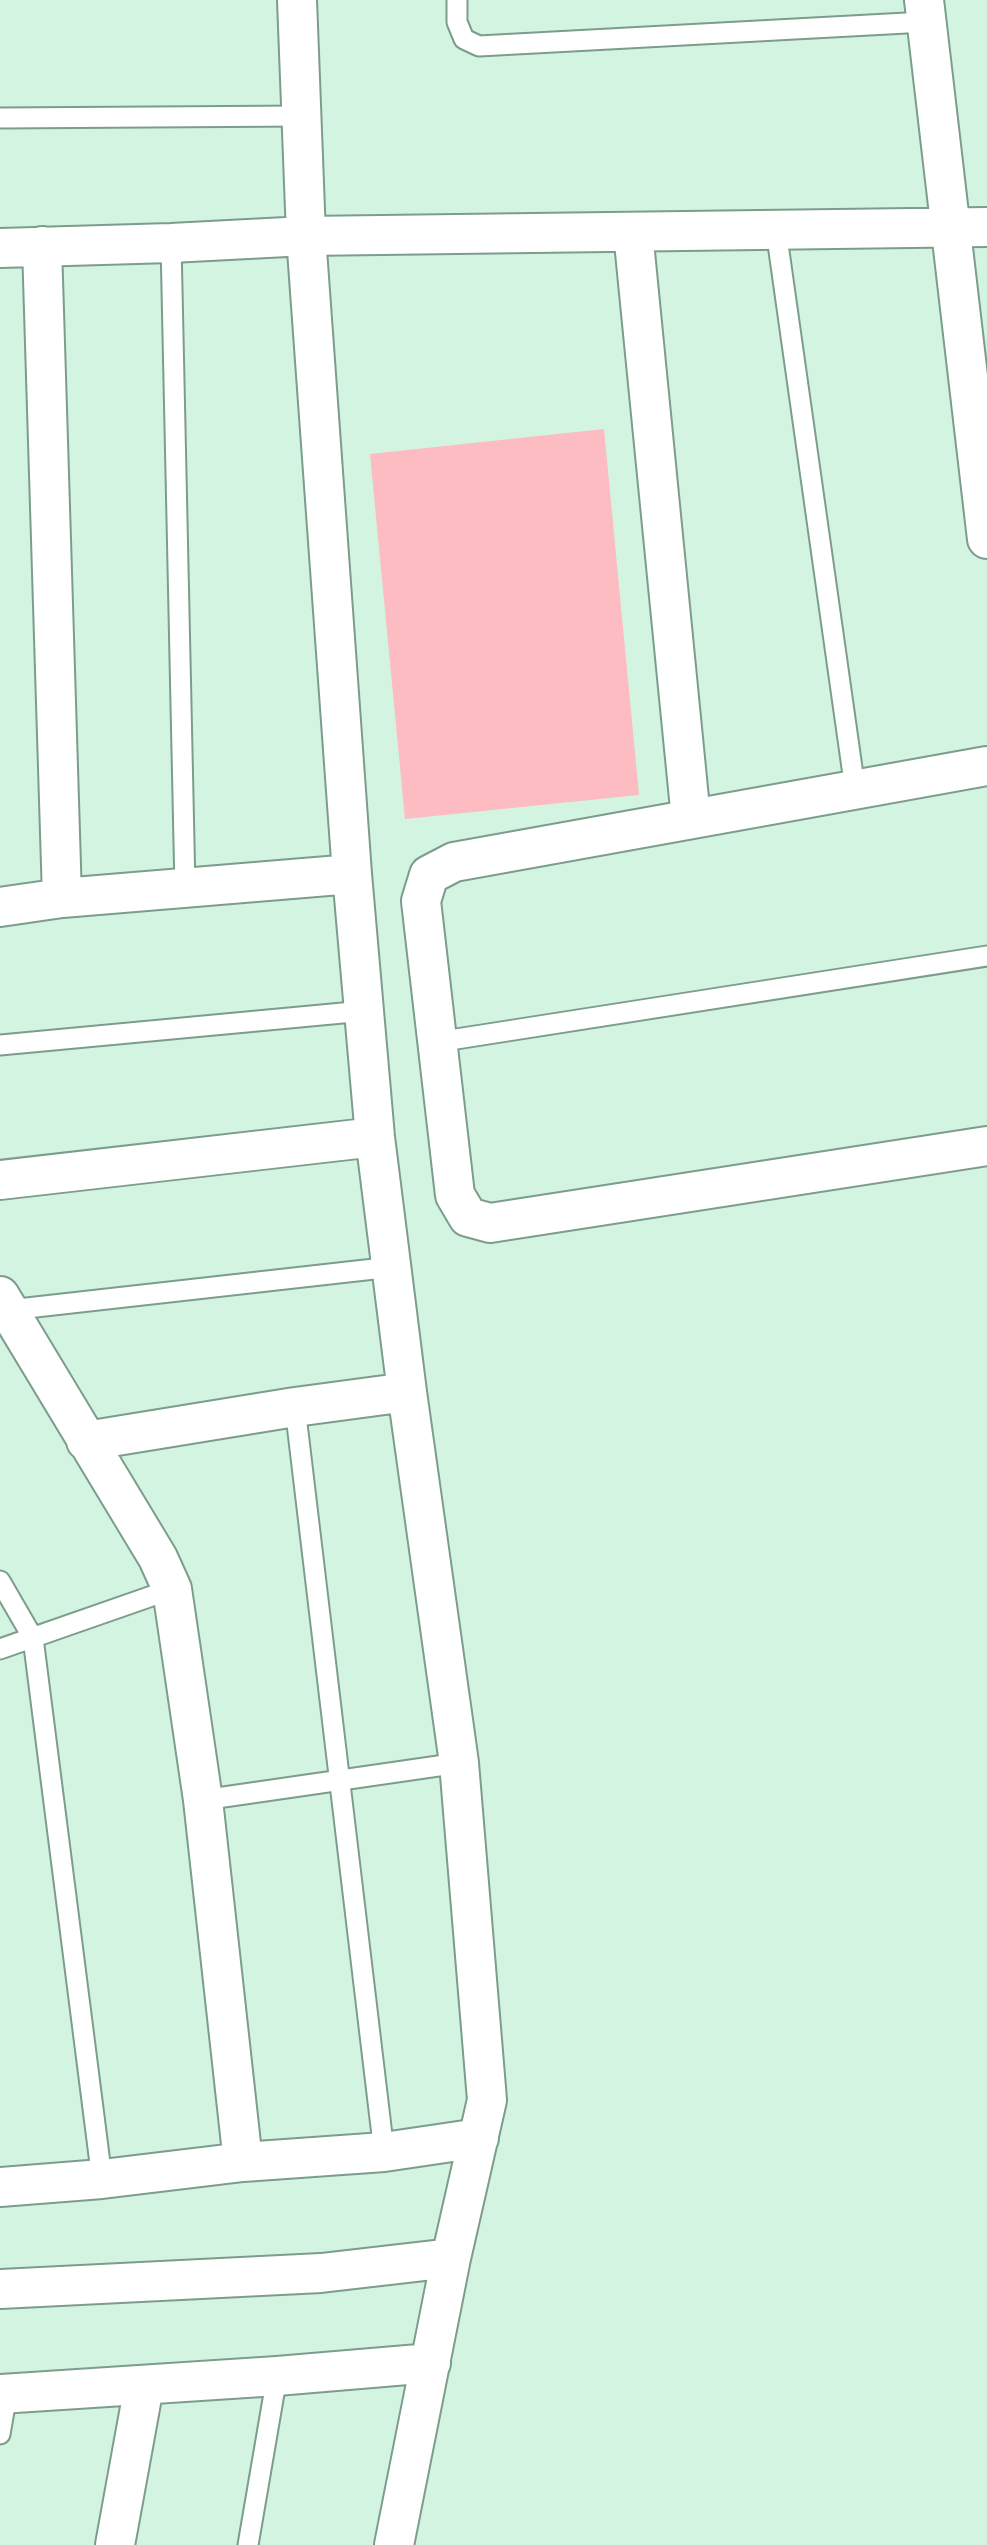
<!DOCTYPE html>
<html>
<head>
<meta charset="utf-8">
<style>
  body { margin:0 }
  canvas { display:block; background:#d2f4e1 }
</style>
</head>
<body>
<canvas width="987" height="2545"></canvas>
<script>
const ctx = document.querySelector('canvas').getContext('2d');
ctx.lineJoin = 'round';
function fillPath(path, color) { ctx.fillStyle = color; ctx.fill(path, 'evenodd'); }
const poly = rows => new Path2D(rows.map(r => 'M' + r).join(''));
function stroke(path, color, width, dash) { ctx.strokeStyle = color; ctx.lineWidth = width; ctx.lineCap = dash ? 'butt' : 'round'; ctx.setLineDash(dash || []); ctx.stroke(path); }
const green = poly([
  [604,429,639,795,405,819,370,454]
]);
const service = poly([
  [457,0,457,22,464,39,479,46,925,22],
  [0,118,303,116],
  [776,230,855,789],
  [171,243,185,889],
  [437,1042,987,956],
  [0,1045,364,1011],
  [9,1310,392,1267],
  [295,1407,384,2152],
  [0,1581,33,1638,102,2179],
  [0,1649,172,1589],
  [203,1800,459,1763],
  [0,2434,7,2394],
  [248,2545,277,2376]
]);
const minor = poly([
  [297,0,306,236,352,874,375,1137,407,1392,459,1763,487,2100,451,2258,394,2545],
  [924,0,987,539],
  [633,232,691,819],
  [42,246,62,898],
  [0,248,171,243,306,236,987,227],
  [987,766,454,862,429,875,421,901,455,1195,468,1217,490,1223,987,1146],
  [0,907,62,898,352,874],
  [0,1180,375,1137],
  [0,1296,158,1558,172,1589,203,1800,243,2162],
  [86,1441,295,1407,407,1392],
  [0,2187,102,2179,243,2162,384,2152,479,2138],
  [0,2289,321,2273,451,2258],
  [0,2394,277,2376,431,2363],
  [115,2545,144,2386]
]);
fillPath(green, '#fdbcc2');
stroke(service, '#7d9d8c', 23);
stroke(minor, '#7d9d8c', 42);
stroke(service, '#fff', 19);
stroke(minor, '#fff', 38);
</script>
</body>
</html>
